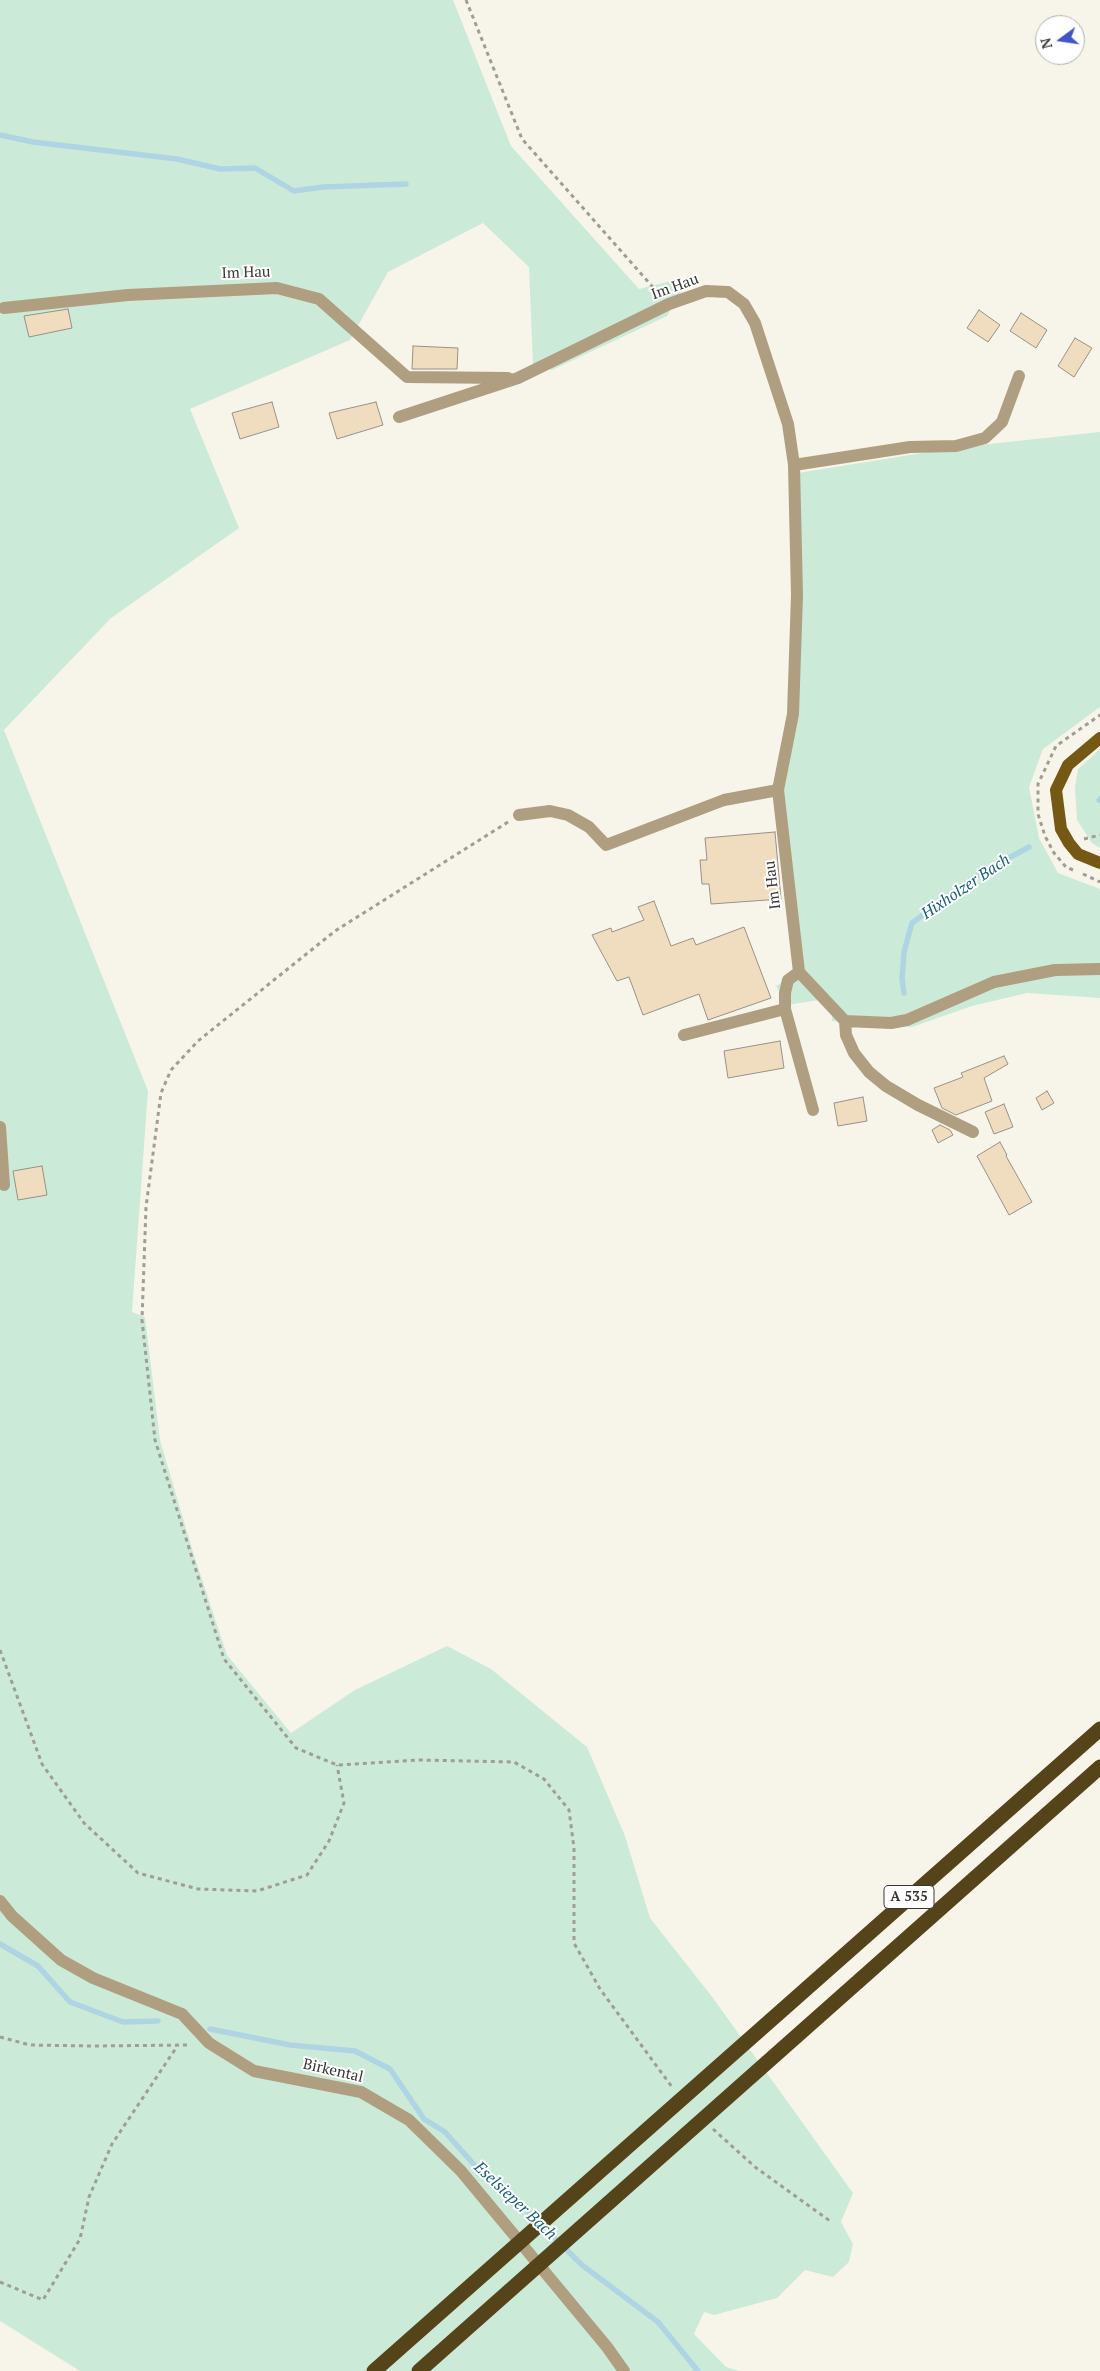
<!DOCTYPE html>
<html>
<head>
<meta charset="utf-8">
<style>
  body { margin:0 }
  #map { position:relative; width:1100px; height:2371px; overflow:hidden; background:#f7f5ea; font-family:"PT Serif",serif }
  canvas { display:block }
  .north { position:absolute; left:1035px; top:15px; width:50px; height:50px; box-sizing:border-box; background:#fff; border:1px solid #afafad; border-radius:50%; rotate:256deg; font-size:14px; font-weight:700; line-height:20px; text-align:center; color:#373632 }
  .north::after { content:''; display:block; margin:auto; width:18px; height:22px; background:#3f55c8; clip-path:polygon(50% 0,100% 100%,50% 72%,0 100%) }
</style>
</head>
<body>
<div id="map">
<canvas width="1100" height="2371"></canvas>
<div class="north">N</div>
</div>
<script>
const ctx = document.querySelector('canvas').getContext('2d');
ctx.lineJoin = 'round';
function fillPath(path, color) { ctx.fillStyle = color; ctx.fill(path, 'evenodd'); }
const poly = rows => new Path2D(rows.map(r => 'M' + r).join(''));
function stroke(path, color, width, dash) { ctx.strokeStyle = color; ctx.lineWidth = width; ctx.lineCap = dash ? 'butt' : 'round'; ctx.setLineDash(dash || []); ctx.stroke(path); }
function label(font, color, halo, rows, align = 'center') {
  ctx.font = font + ' "PT Serif",serif'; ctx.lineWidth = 4; ctx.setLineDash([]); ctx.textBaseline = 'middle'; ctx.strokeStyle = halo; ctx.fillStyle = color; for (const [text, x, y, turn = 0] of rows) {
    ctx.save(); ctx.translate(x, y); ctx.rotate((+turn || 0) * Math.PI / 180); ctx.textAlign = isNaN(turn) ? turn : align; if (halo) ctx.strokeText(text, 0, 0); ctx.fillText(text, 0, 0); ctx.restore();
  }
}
const green = poly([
  [0,0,453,0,511,146,639,289,691,276,667,316,552,370,533,364,529,267,483,223,388,272,350,340,190,409,239,528,111,618,4,730,148,1091,132,1312,145,1317,160,1440,193,1552,227,1655,291,1733,355,1690,447,1646,491,1669,587,1747,625,1836,650,1918,713,1998,853,2193,841,2222,853,2244,849,2262,833,2277,805,2270,777,2298,714,2315,704,2312,694,2334,726,2367,739,2371,80,2371,0,2321],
  [1100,432,1100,707,1043,749,1029,787,1039,838,1058,873,1100,889,1100,998,1027,993,972,1006,912,1027,832,1021,832,998,787,1005,776,986,800,971,782,801,797,716,798,473,953,448],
  [1100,749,1100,848,1092,843,1077,820,1075,787,1078,769]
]);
const stream = poly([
  [0,135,33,142,177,159,220,169,255,168,294,191,323,187,406,184],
  [1099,800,1100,799],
  [904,993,902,979,904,952,912,923,981,873,1029,847],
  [0,1944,38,1966,70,2002,123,2022,158,2021],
  [210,2029,290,2045,355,2051,390,2069,424,2119,445,2132,486,2178,505,2189,582,2265,658,2322,698,2371]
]);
const building = poly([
  [68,309,72,328,29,337,24,316,68,309],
  [979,310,1000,325,988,342,967,328,979,310],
  [1021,313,1047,330,1036,348,1010,331,1021,313],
  [1075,338,1092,348,1074,377,1058,366,1075,338],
  [413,346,458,348,457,369,412,369,413,346],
  [272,402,279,427,240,439,232,413,272,402],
  [376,402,383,425,337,439,329,413,376,402],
  [775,832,781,899,711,904,709,884,702,884,700,860,707,860,705,838,775,832],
  [654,901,671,946,693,938,696,945,744,927,771,998,708,1020,699,994,643,1015,629,977,617,981,592,935,611,928,612,932,644,920,638,907,654,901],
  [780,1041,784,1068,728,1078,724,1051,780,1041],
  [1004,1056,1008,1064,984,1078,992,1101,956,1115,942,1108,934,1088,963,1077,961,1073,1004,1056],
  [1047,1091,1054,1103,1042,1110,1036,1098,1047,1091],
  [863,1097,867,1121,838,1126,834,1103,863,1097],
  [1004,1104,1013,1127,994,1134,985,1112,1004,1104],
  [940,1125,950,1130,953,1135,938,1143,932,1130,940,1125],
  [1000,1142,1007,1155,1006,1156,1032,1202,1009,1215,977,1156,1000,1142],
  [42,1166,47,1195,18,1200,13,1171,42,1166]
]);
const path = poly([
  [466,0,522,139,659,294],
  [508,822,335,931,198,1041,171,1070,161,1093,146,1207,142,1320,155,1440,224,1659,296,1748,337,1765,419,1760,514,1762,544,1779,569,1810,574,1848,574,1943,600,1989,672,2087],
  [1084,839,1100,835],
  [1073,870,1066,867,1054,853,1045,836,1038,814,1038,784,1056,746,1100,715],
  [1083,874,1100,882],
  [0,1650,42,1764,84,1823,138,1873,198,1889,257,1891,307,1875,329,1841,344,1803,337,1765],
  [0,2037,30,2045,93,2046,191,2045],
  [713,2129,755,2167,830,2221],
  [0,2282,43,2300,80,2239,89,2197,112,2144,178,2045]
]);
const minor = poly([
  [4,308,128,295,277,288,319,299,407,377,508,378],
  [399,417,518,378,669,304,706,291,728,292,744,304,755,323,788,424,794,465,797,595,793,714,778,790,799,972,845,1021,891,1023,907,1020,994,982,1055,970,1100,969],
  [794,465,910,447,956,446,985,438,1002,422,1019,376],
  [519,815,550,811,568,815,589,827,606,845,724,800,778,790],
  [799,972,788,980,785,993,785,1009,813,1110],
  [845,1021,846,1035,854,1053,869,1072,886,1086,918,1105,973,1132],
  [684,1035,785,1009],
  [0,1127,4,1185],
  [0,1901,12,1916,61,1960,93,1978,182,2014,209,2043,254,2071,361,2092,409,2120,461,2171,607,2347,624,2371]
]);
const major = poly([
  [1100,738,1068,765,1056,790,1061,829,1069,843,1078,854,1100,863]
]);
const highway = poly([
  [374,2371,1100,1729],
  [419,2371,1100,1767]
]);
const shields = [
  [909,1897,50]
];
const shieldNames = [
  ["A 535",909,1897]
];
const streetNames = [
  ["Im Hau",246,273,-2],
  ["Im Hau",675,287,-20],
  ["Im Hau",773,885,-97],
  ["Birkental",333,2071,13]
];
const waterNames = [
  ["Hixholzer Bach",966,887,-34],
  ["Eselsieper Bach",515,2201,43]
];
fillPath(green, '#ccead8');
stroke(stream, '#afd5e5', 5.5);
fillPath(building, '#f0ddbf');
stroke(building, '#979188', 1);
stroke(path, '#9f9d95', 3, [4, 4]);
stroke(minor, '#af9f80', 12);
stroke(major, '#745814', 12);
stroke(highway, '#554319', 15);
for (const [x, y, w] of shields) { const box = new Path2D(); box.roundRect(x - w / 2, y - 11.5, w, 23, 4); ctx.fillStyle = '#fff'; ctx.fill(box); stroke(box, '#373632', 1); }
label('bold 14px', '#373632', null, shieldNames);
label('15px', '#373632', '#fff', streetNames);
label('italic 16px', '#1b6076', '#fff', waterNames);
</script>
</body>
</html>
